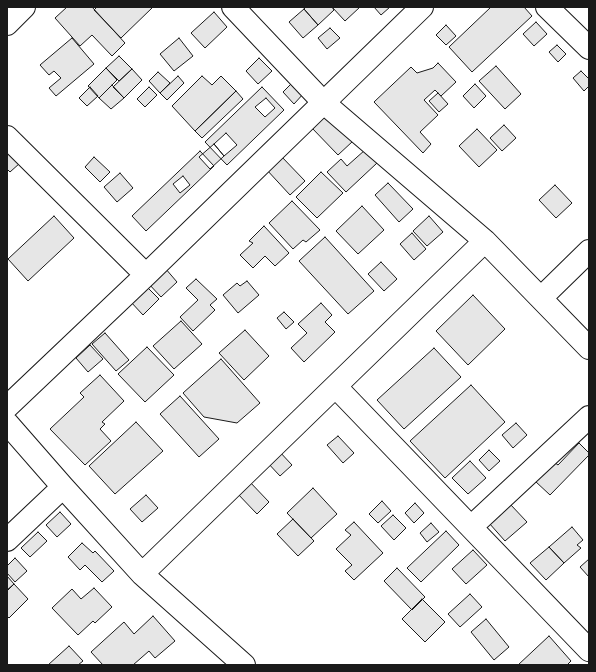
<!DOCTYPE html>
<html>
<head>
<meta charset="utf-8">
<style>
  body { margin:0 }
  #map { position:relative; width:596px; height:672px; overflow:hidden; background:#fff; font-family:"DejaVu Sans",sans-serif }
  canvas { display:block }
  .frame { position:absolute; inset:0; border:8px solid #1a1a1a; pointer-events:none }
</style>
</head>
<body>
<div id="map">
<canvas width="596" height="672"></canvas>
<div class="frame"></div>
</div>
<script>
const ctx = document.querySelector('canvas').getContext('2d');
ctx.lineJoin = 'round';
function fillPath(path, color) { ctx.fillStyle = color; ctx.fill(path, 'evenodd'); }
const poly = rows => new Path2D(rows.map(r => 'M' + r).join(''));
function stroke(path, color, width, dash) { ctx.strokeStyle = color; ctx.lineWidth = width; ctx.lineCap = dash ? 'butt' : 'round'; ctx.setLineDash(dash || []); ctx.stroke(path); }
const building = poly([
  [67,7,92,7,125,43,112,56,92,35,80,46,55,18,67,7],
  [97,7,153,7,121,38,94,10,97,7],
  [306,7,332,7,334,10,318,25,304,9,306,7],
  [332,7,360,7,345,21,332,7],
  [374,7,390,7,381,15,374,7],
  [491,7,524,7,532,16,472,72,449,47,491,7],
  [304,9,318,25,303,38,289,22,304,9],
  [214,12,227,27,205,48,191,33,214,12],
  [536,22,547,34,534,46,523,34,536,22],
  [446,25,456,36,446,45,436,35,446,25],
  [330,28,340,38,327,49,318,38,330,28],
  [72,38,94,64,56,96,49,88,61,78,54,71,49,75,40,65,72,38],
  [179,38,193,56,174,71,160,54,179,38],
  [557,45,566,54,558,62,549,52,557,45],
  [119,56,132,69,119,81,106,68,119,56],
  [259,58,272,71,258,84,246,71,259,58],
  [438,63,456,82,441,96,435,90,424,100,438,115,420,132,431,144,423,153,374,102,411,67,417,73,433,68,438,63],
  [496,66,521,94,505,109,479,81,496,66],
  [106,68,117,80,99,98,88,86,106,68],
  [132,69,142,80,124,98,113,87,132,69],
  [581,71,589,79,589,86,584,91,573,78,581,71],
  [158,72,170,83,160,93,149,81,158,72],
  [178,76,184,83,167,100,160,93,178,76],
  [202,76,212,85,221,76,236,91,195,131,172,106,202,76],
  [293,82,304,93,294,104,283,92,293,82],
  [475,84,486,96,474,108,463,96,475,84],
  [112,85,124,98,111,109,99,98,112,85],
  [90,87,98,96,87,106,79,98,90,87],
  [149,87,157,95,145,107,137,99,149,87],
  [262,87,284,110,227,165,205,142,262,87],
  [236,91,243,99,202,138,195,131,236,91],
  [438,93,448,104,439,112,429,101,438,93],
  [266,98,275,108,265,117,255,107,266,98],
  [326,113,353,141,338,155,311,127,326,113],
  [504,125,516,138,502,151,490,138,504,125],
  [477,129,497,150,479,167,459,146,477,129],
  [226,133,237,145,224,156,214,144,226,133],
  [214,144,224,156,210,169,199,157,214,144],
  [7,149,20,163,10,172,7,169,7,149],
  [365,150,377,163,346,192,327,172,341,159,347,166,365,150],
  [200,151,214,166,146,231,132,216,200,151],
  [280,155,305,181,290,195,266,169,280,155],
  [94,157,110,172,100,182,85,167,94,157],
  [321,172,343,193,317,218,296,197,321,172],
  [120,173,133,188,117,202,104,187,120,173],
  [183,176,190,185,180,193,173,184,183,176],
  [388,183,413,209,399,222,375,195,388,183],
  [555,185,572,203,556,218,539,200,555,185],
  [292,201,320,230,306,242,303,240,293,249,269,223,292,201],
  [362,206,384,230,358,254,336,231,362,206],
  [54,216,74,238,28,281,8,259,54,216],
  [429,216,443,232,427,246,413,231,429,216],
  [264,226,289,253,275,266,265,256,253,268,240,255,253,243,249,241,264,226],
  [412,233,426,249,414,260,400,244,412,233],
  [325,237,374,291,348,314,299,261,325,237],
  [381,262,397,279,384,291,368,274,381,262],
  [165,268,177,282,161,297,148,283,165,268],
  [196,279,217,299,210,305,215,310,193,331,180,317,198,300,186,288,196,279],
  [247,281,259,295,238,313,223,295,237,283,240,286,247,281],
  [146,286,159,299,143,315,130,301,146,286],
  [473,295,505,329,468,365,436,331,473,295],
  [321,303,332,315,325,322,335,332,304,362,291,348,307,333,298,324,321,303],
  [284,312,294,322,286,329,277,318,284,312],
  [181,321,202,344,174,369,153,346,181,321],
  [245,330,269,356,244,380,219,353,245,330],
  [105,333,129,360,116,371,92,344,105,333],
  [90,345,103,359,88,372,76,358,90,345],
  [147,347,174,375,145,402,118,374,147,347],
  [434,348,461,377,404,429,377,400,434,348],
  [221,359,260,403,237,423,204,417,183,393,221,359],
  [100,375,124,401,102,422,105,424,100,429,111,441,85,465,50,429,84,397,80,393,100,375],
  [471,385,505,422,445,478,410,441,471,385],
  [180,396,219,439,199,457,160,414,180,396],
  [136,422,163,451,115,494,89,466,136,422],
  [516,423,527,435,513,448,502,435,516,423],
  [338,436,354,453,343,463,327,445,338,436],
  [579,443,589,453,589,455,550,495,535,481,554,462,558,465,579,443],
  [278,450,292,465,280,476,266,461,278,450],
  [489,450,500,461,489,471,479,460,489,450],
  [470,461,486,478,468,494,452,478,470,461],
  [248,480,269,502,257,514,236,492,248,480],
  [313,488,337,514,311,538,287,513,313,488],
  [146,495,158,508,142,522,130,509,146,495],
  [382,501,391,511,378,523,369,514,382,501],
  [415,503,424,513,414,523,405,513,415,503],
  [510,504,527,522,505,541,489,523,510,504],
  [60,512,71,524,57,537,46,525,60,512],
  [393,515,406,528,394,540,381,526,393,515],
  [293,519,314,541,298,556,277,534,293,519],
  [354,522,383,553,354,580,345,571,352,565,336,549,351,535,345,530,354,522],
  [431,523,439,532,427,542,420,533,431,523],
  [572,527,583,540,577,545,581,548,564,563,549,547,572,527],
  [446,531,459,545,421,582,407,568,446,531],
  [38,532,47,541,30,557,21,548,38,532],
  [82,543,93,553,95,551,114,571,102,582,85,565,80,570,68,557,82,543],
  [549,547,564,563,546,580,530,563,549,547],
  [473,550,487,565,466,584,452,569,473,550],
  [15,558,27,571,15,582,7,573,7,566,15,558],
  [589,559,589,577,580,567,589,559],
  [397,568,425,597,412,610,384,581,397,568],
  [7,576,14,584,7,590,7,576],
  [14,584,28,599,9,618,7,616,7,591,14,584],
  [94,588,112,607,95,623,93,621,78,635,52,608,72,589,81,599,94,588],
  [470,594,482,607,460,627,448,614,470,594],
  [422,599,445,622,425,642,402,619,422,599],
  [153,616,175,641,155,658,149,651,133,665,103,665,91,652,124,622,134,634,153,616],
  [486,619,509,647,494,660,471,632,486,619],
  [549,636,571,661,567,665,518,665,549,636],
  [69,646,83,661,78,665,48,665,69,646]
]);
const minor = poly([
  [233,7,324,103,485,241,589,348],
  [547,7,589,48],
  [7,24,24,7],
  [7,137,146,275],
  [541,298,589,251],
  [336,387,589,650],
  [7,407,146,275,422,7],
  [7,423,63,487,142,574,244,665],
  [471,527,589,417],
  [7,540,63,487],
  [142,574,485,241]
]);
fillPath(building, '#e6e6e6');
stroke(building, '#1a1a1a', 1);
stroke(minor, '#1a1a1a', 24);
stroke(minor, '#fff', 22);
</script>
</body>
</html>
